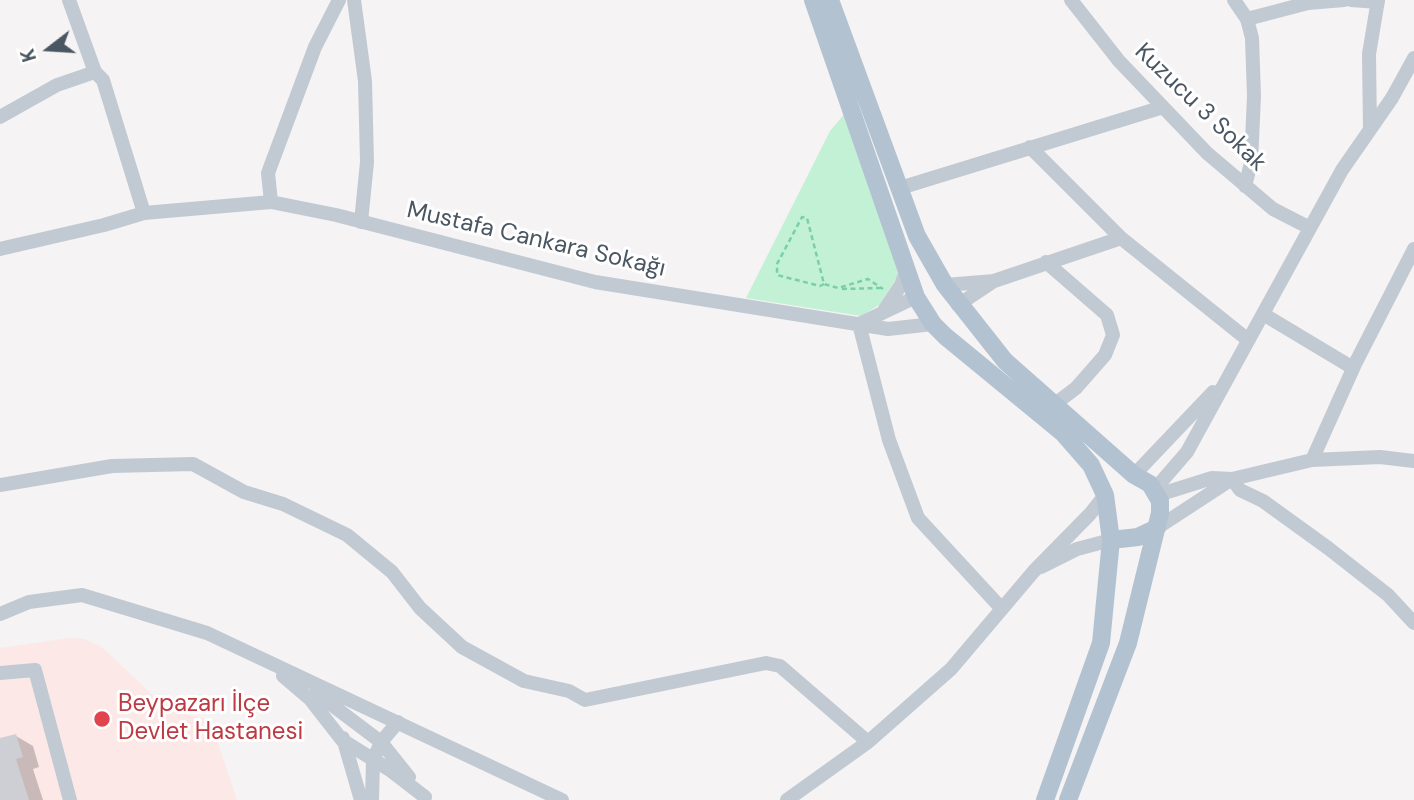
<!DOCTYPE html>
<html>
<head>
<meta charset="utf-8">
<style>
  body { margin:0 }
  #map { position:relative; width:1414px; height:800px; overflow:hidden; background:#f5f3f3; font-family:"DM Sans",sans-serif }
  canvas { display:block }
  .north { position:absolute; left:14px; top:14px; width:70px; height:70px; -webkit-text-stroke:5px #fff; paint-order:stroke; rotate:253deg; font-size:19px; font-weight:700; line-height:28px; text-align:center; color:#4a5661 }
  .north::after { content:''; display:block; margin:auto; width:24px; height:32px; background:#4a5661; clip-path:polygon(50% 0,100% 100%,50% 72%,0 100%) }
</style>
</head>
<body>
<div id="map">
<canvas width="1414" height="800"></canvas>
<div class="north">K</div>
</div>
<script>
const ctx = document.querySelector('canvas').getContext('2d');
ctx.lineJoin = 'round';
function fillPath(path, color) { ctx.fillStyle = color; ctx.fill(path, 'evenodd'); }
const poly = rows => new Path2D(rows.map(r => 'M' + r).join(''));
function stroke(path, color, width, dash) { ctx.strokeStyle = color; ctx.lineWidth = width; ctx.lineCap = dash ? 'butt' : 'round'; ctx.setLineDash(dash || []); ctx.stroke(path); }
function label(font, color, halo, rows, align = 'center') {
  ctx.font = font + ' "DM Sans",sans-serif'; ctx.lineWidth = 6; ctx.setLineDash([]); ctx.textBaseline = 'middle'; ctx.strokeStyle = halo; ctx.fillStyle = color; for (const [text, x, y, turn = 0] of rows) {
    ctx.save(); ctx.translate(x, y); ctx.rotate((+turn || 0) * Math.PI / 180); ctx.textAlign = isNaN(turn) ? turn : align; if (halo) ctx.strokeText(text, 0, 0); ctx.fillText(text, 0, 0); ctx.restore();
  }
}
const medical = poly([
  [70,638,84,639,103,648,168,710,210,720,237,800,0,800,0,648]
]);
const green = poly([
  [846,112,898,272,896,279,879,305,861,316,746,298,830,131]
]);
const shadow = poly([
  [16,736,33,746,39,767,33,769,43,800,0,800,0,740]
]);
const building = poly([
  [16,734,23,757,16,759,29,800,0,800,0,738]
]);
const path = poly([
  [824,284,820,286,777,275,777,264,802,217,807,218,824,284,838,288,868,279,883,289],
  [842,289,880,288]
]);
const minor = poly([
  [69,0,95,72,103,80,144,213],
  [354,0,365,81,367,162,361,222],
  [1071,0,1119,61,1207,153,1273,209,1310,228],
  [1234,0,1247,19,1252,38,1254,96,1251,163,1245,186],
  [1351,0,1378,2],
  [1247,19,1308,3,1344,0],
  [0,117,57,85,95,72],
  [1370,129,1369,54,1378,0],
  [1030,147,1121,238,1248,340],
  [900,188,1160,108],
  [271,202,268,173,315,47,339,0],
  [0,249,104,225,144,213,271,202,336,215,595,282,888,329,933,324],
  [1046,262,1107,315,1113,335,1105,355,1076,388,1055,404],
  [994,281,1121,238],
  [945,285,994,281,958,305],
  [885,309,901,285,906,271],
  [1263,314,1353,368],
  [859,324,889,440,918,518,1002,609],
  [859,324,916,297],
  [1312,460,1356,362,1414,249],
  [1414,461,1380,457,1312,460,1232,479,1240,490,1263,501,1328,548,1388,595,1414,623],
  [1134,475,1213,392],
  [0,485,112,466,193,464,244,492,283,504,347,535,392,572,420,608,462,647,524,681,569,691,585,700,766,663,780,666,868,742],
  [1155,489,1187,452,1342,170,1392,98,1414,58],
  [1157,528,1232,479,1212,478,1158,495],
  [1041,567,1077,549,1111,540],
  [0,614,29,602,82,595,207,633,562,800],
  [0,673,35,670,70,800],
  [283,676,310,699,342,740,390,770,425,797],
  [316,693,381,742,409,777],
  [343,738,361,800],
  [372,800,373,761,381,742,398,722],
  [787,800,868,742,951,669,1034,571,1090,514,1105,495]
]);
const major = poly([
  [813,0,916,297,933,324,945,336,1063,433,1091,465,1105,495,1111,540,1101,643,1045,800],
  [830,0,917,236,945,285,1005,361,1134,475,1150,484,1160,501,1160,513,1128,643,1068,800],
  [1111,540,1138,537,1157,528]
]);
const markers = [
  [102,719,9,"#e0444e"]
];
const streetNames = [
  ["Kuzucu 3 Sokak",1200,108,44],
  ["Mustafa Cankara Sokağı",536,240,13]
];
const healthNames = [
  ["Beypazarı İlçe",118,705],
  ["Devlet Hastanesi",118,733]
];
fillPath(medical, '#fce8e6');
fillPath(green, '#c3f1d5');
fillPath(shadow, '#0003');
fillPath(building, '#cdcfd5');
stroke(path, '#7ad0a6', 2.5, [5, 3.5]);
stroke(minor, '#c1cad2', 14);
stroke(major, '#b3c2d1', 18);
for (const [x, y, r, color] of markers) { const dot = new Path2D(); dot.arc(x, y, r, 0, 2 * Math.PI); ctx.fillStyle = color; ctx.fill(dot); stroke(dot, '#fff', 2.5); }
label('24px', '#4a5661', '#fff', streetNames);
label('24px', '#be3a42', '#fff', healthNames, 'left');
</script>
</body>
</html>
